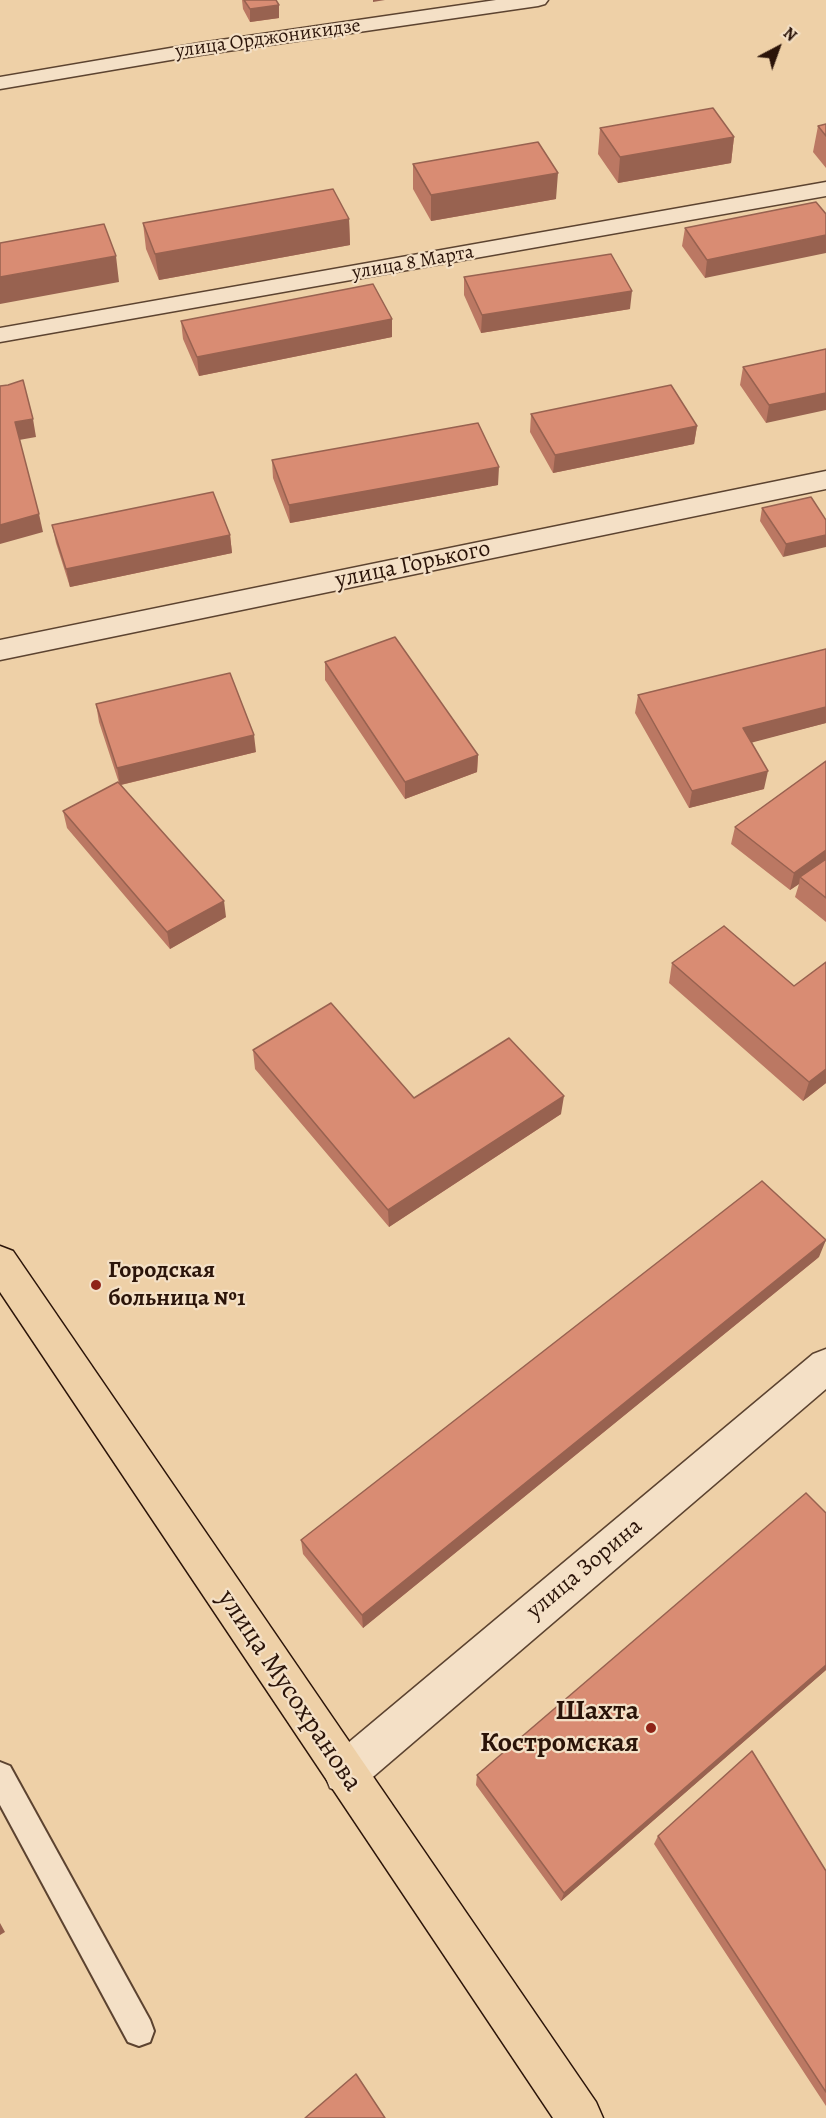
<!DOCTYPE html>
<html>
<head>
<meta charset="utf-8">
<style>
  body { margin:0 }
  #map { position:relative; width:826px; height:2118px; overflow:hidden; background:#eed0a7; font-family:Alegreya,serif }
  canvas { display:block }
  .north { position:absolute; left:748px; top:18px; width:60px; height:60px; -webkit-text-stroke:4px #f4e0c6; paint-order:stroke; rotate:41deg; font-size:16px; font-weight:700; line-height:24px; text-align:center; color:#2b1409 }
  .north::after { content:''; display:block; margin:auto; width:21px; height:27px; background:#2b1409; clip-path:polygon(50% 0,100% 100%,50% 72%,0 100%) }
</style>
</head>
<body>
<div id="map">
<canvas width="826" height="2118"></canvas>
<div class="north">N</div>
</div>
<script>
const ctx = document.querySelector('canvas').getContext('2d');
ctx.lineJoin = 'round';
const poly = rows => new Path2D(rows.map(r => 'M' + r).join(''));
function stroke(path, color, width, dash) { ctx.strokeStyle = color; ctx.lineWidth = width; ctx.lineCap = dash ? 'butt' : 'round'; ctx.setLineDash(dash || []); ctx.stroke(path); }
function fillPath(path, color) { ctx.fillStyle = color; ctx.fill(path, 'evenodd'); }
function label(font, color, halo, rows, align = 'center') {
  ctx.font = font + ' Alegreya,serif'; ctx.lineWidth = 4.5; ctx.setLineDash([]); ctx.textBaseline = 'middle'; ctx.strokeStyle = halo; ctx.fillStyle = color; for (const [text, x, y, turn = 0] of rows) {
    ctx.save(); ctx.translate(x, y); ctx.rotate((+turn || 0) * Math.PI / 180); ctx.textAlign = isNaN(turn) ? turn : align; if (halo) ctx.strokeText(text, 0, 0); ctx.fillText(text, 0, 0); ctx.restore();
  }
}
const lane = poly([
  [0,1762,10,1766,150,2020,154,2031,150,2042,139,2046,128,2042,0,1805,0,1762]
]);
const street = poly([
  [496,0,548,0,545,4,538,6,200,55,0,89,0,77,200,43,496,0],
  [826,182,826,196,0,342,0,328,826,182],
  [826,471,826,489,0,660,0,640,826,471],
  [826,1349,826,1389,360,1788,345,1794,330,1788,324,1773,330,1758,813,1354,826,1349]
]);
const primary = poly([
  [0,1246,13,1251,596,2102,603,2118,553,2118,0,1292,0,1246]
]);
const wall = poly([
  [242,0,276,0,279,5,279,18,250,22,243,9],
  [826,124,826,168,813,152,818,126],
  [600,128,734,137,731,163,618,183,598,154],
  [413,164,556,199,431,221,413,189],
  [816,202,705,278,682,246,685,228],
  [349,219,350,245,159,280,146,249,143,223],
  [464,277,630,309,481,333,464,295],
  [181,321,392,337,199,376,183,339],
  [826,349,766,423,740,385,743,367],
  [531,414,697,426,694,444,553,473,530,432],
  [272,460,498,485,290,523,273,478],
  [811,497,783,557,760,521,762,508],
  [52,525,230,535,232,553,70,587,56,543],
  [826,649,826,723,751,742,764,789,689,808,635,713,638,695],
  [325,662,478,755,477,772,405,799,325,680],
  [96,704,256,752,121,785,226,917,170,949,67,828,63,811,119,783,99,722],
  [826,761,826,922,795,897,799,884,790,890,731,844,735,827],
  [826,962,826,1083,803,1101,669,983,672,963,794,986],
  [253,1050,414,1098,561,1114,389,1227,255,1069],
  [819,1257,363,1628,303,1554,301,1540],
  [826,1513,826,1670,561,1901,476,1785,477,1775],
  [658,1836,826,1871,826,2106,654,1844]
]);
const shadedWall = poly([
  [373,0,385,0,373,2],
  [279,5,279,18,250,22,250,9],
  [734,137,731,163,618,183,620,157],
  [558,173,556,199,431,221,431,195],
  [349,219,350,245,159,280,155,254],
  [826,235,826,253,705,278,707,260],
  [116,256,119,282,0,304,0,277],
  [632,291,630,309,481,333,482,315],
  [392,319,392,337,199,376,197,357],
  [826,393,826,410,766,423,769,405],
  [33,419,36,437,19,440,15,422],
  [697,426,694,444,553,473,555,455],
  [499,467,498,485,290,523,289,505],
  [39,514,43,532,0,544,0,525],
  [230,535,232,553,70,587,66,569],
  [826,535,826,547,783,557,786,544],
  [826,707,826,723,739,746,743,728],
  [254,735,256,752,120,785,117,768],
  [478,755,477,772,405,799,405,782],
  [768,771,764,789,689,808,692,791],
  [826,850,826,863,800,877,799,884,790,890,794,873],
  [224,901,226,917,170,949,167,932],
  [826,1069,826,1083,803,1101,809,1082],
  [564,1096,561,1114,389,1227,388,1210],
  [826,1240,819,1257,363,1628,362,1615],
  [826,1665,826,1670,561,1901,564,1893],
  [0,1923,5,1932,0,1935]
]);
const building = poly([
  [244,0,276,0,279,5,250,9,244,0],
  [713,108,734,137,620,157,600,128,713,108],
  [826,124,826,136,818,126,826,124],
  [538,142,558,173,431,195,413,164,538,142],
  [333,189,349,219,155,254,143,223,333,189],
  [816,202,826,214,826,235,707,260,685,228,816,202],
  [104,224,116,256,0,277,0,243,104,224],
  [611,254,632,291,482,315,464,277,611,254],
  [373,284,392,319,197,357,181,321,373,284],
  [826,349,826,393,769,405,743,367,826,349],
  [23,380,33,419,15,422,39,514,0,525,0,386,8,385,23,380],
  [671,385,697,426,555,455,531,414,671,385],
  [478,423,499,467,289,505,272,460,478,423],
  [213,492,230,535,66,569,52,525,213,492],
  [811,497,826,520,826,535,786,544,762,508,811,497],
  [395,637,478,755,405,782,325,662,395,637],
  [826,649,826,707,743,728,768,771,692,791,638,695,826,649],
  [230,673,254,735,117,768,96,704,230,673],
  [826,761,826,850,794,873,735,827,826,761],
  [118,782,224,901,167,932,63,811,118,782],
  [826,859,826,898,800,877,826,859],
  [724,926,794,986,826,962,826,1069,809,1082,672,963,724,926],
  [331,1003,414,1098,509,1038,564,1096,388,1210,253,1050,331,1003],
  [762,1181,826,1240,362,1615,301,1540,762,1181],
  [806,1493,826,1513,826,1665,564,1893,477,1775,806,1493],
  [752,1751,826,1871,826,2092,658,1836,752,1751],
  [356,2074,385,2118,305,2118,356,2074]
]);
const markers = [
  [96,1285,6,"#8f2418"],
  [651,1728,6,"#8f2418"]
];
const farStreetnames = [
  ["улица Орджоникидзе",268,39,-8],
  ["улица 8 Марта",413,263,-10]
];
const streetNames = [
  ["улица Горького",413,565,-12],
  ["улица Зорина",585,1569,-40]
];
const poiNames = [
  ["Городская",108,1271],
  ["больница №1",108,1299]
];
const nearStreetnames = [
  ["улица Мусохранова",289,1691,56]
];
const nearPoinames = [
  ["Шахта",639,1712],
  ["Костромская",639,1744]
];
stroke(lane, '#5c4330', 4);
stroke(street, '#5c4330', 3);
stroke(primary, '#2b1409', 3);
fillPath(lane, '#f4e0c6');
fillPath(street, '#f4e0c6');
fillPath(primary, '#eed0a7');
fillPath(wall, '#bb7863');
fillPath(shadedWall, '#986250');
fillPath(building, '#d98c73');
stroke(building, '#986250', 1.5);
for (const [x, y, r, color] of markers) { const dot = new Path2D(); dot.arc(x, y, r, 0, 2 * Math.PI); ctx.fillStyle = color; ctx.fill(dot); stroke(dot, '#f4e0c6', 2); }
label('20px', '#2b1409', '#f4e0c6', farStreetnames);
label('24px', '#2b1409', '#f4e0c6', streetNames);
label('bold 24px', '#2b1409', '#f4e0c6', poiNames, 'left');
label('28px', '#2b1409', '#f4e0c6', nearStreetnames);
label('bold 28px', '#2b1409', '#f4e0c6', nearPoinames, 'right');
</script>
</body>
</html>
